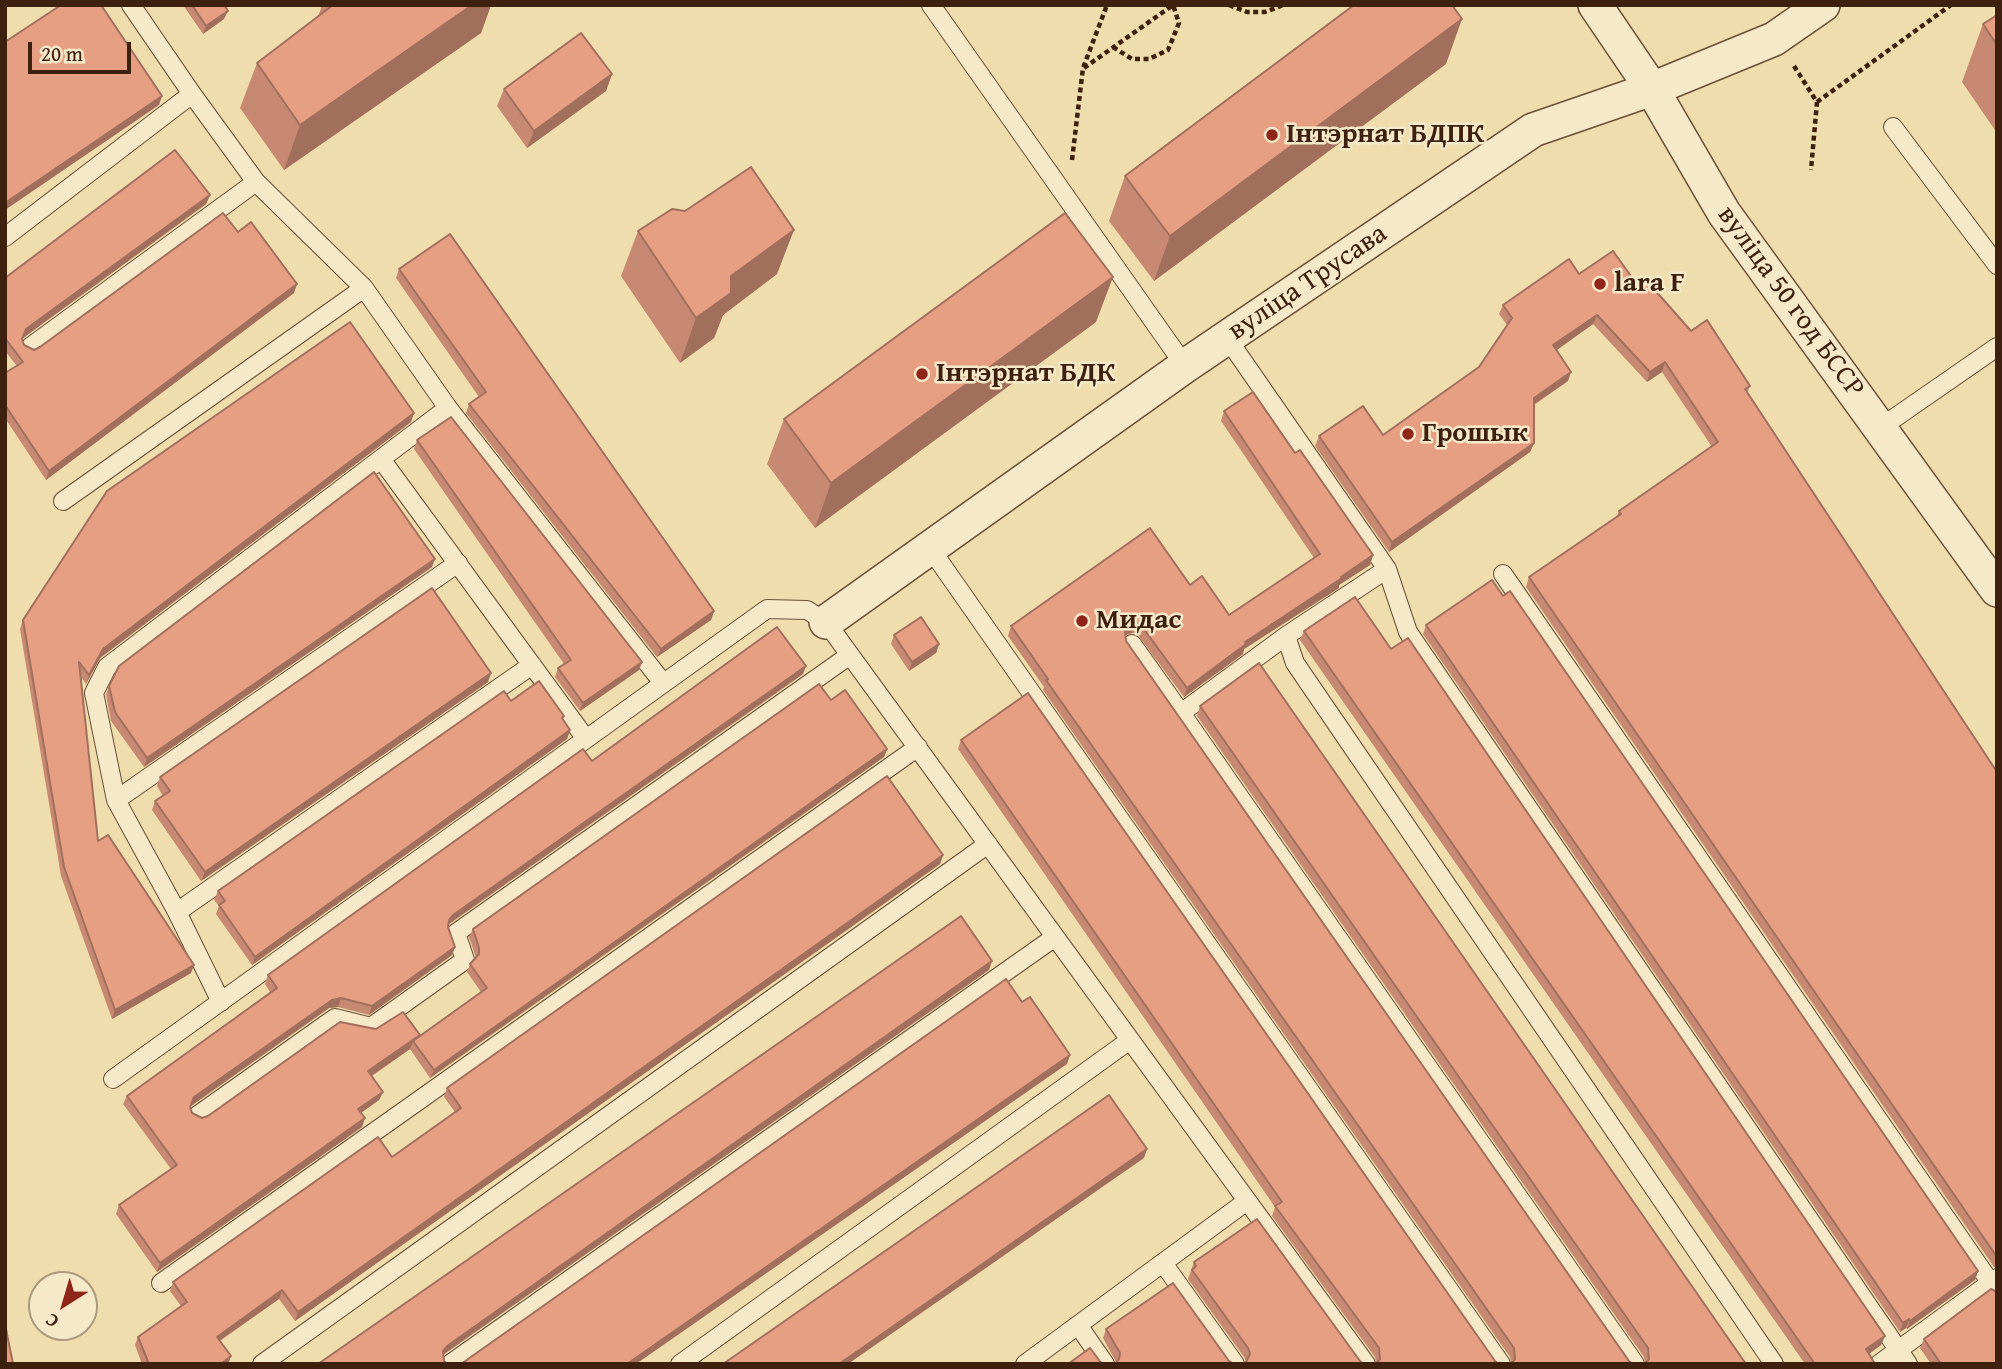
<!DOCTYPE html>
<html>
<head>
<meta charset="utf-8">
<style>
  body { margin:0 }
  #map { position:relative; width:2002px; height:1369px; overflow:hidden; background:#efddae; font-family:"Gentium Book Plus",serif }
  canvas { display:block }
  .frame { position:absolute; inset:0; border:7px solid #3e200e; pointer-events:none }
  .north { position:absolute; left:28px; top:1271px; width:70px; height:70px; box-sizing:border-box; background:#f5e9ca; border:2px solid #ac997f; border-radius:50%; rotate:217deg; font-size:19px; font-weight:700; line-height:28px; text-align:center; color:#3e200e }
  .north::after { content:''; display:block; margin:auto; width:24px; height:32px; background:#8f2418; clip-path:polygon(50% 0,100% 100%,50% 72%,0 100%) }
  .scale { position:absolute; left:28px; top:42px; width:103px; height:32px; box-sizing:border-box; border:4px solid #3e200e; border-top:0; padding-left:9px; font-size:21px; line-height:24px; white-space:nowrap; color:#3e200e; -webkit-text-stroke:5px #f5e9ca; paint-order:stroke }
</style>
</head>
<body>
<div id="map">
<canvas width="2002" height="1369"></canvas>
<div class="frame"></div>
<div class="north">С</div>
<div class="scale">20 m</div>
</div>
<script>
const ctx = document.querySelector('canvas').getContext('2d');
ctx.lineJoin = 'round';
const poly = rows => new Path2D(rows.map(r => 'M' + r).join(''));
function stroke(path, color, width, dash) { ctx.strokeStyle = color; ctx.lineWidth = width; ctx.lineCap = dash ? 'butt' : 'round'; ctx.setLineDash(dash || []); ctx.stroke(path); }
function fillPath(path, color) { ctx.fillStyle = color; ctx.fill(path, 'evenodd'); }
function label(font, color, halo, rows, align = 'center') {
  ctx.font = font + ' "Gentium Book Plus",serif'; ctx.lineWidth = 5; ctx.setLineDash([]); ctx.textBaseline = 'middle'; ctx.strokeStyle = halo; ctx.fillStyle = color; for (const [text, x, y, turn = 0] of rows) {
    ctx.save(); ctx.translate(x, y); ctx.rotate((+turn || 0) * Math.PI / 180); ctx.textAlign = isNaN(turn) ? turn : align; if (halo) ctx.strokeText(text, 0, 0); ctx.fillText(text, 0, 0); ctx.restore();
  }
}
const path = poly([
  [1229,5,1247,12,1265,12,1283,5],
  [1113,47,1132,59,1149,59,1168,50,1179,23,1173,5],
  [1794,66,1817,102,1811,170],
  [1084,68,1173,5],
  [1817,102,1951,5],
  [1072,160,1083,68,1107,5]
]);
const service = poly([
  [131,5,192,94,256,182,364,288,448,408,663,683],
  [931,5,1185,366],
  [1893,127,1997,265],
  [5,237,192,94],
  [1227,338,1387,569,1408,632,1908,1364],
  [30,347,256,182],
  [1880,428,1997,347],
  [381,459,586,739],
  [63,501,364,288],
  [930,548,1501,1364],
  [1387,569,1286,636,1295,663,1774,1364],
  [1503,574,1997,1292],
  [1286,636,1181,713,1635,1364],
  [1132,644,1181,713],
  [116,800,458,563],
  [177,912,532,665],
  [221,1002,177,912,116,800,94,693,107,667,448,408],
  [113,1079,767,609,807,610,826,622,1366,1364],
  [198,1115,335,1018,371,1027,465,960,456,933,850,655],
  [1163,1263,1235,1364],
  [161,1283,918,747],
  [1078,1325,1105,1364],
  [262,1364,988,844],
  [450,1364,1055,937],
  [680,1364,1130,1040],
  [1025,1364,1247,1201],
  [1879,1364,1997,1278]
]);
const minor = poly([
  [1595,5,1652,89,1724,213,1997,590],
  [826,622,1185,366,1533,130,1652,89,1774,39,1823,5]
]);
const wall = poly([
  [183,5,224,5,224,19,203,34],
  [322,5,491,5,481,33,284,170,240,108,257,63,318,17],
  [1983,24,1997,45,1997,133,1962,82],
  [1446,64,1154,281,1109,221,1125,176],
  [612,74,606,91,527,148,497,106,504,89],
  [210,195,206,204,23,338,22,340,24,345,34,350,40,347,238,232,294,293,46,480,5,418,5,373,17,366,5,351,5,278],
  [638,231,777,274,723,315,714,338,680,363,621,276],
  [399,269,714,611,711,620,657,657,466,413,469,404,479,397,396,278],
  [1579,274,1638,286,1691,331,1750,386,1747,393,1997,772,1997,1267,1994,1267,1526,587,1529,577,1617,516,1619,511,1712,447,1662,372,1647,382,1593,324,1556,350,1568,381,1534,405,1534,443,1530,452,1389,552,1315,446,1319,436,1383,435,1479,367,1507,325,1499,314,1503,305],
  [1096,322,815,528,767,464,784,419],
  [1224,411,1295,453,1373,555,1370,565,1339,585,1339,588,1244,649,1243,654,1184,697,1137,634,1132,633,1125,635,1126,641,1629,1361,1511,1364,1510,1357,1043,690,1044,687,1008,636,1011,626,1190,585,1229,615,1314,558,1221,421],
  [411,422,100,658,86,684,81,677,98,841,191,973,112,1019,61,876,20,629,23,620],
  [417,440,642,662,639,670,580,711,555,677,558,668,564,664,414,449],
  [432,567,144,767,111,721,106,695,109,686],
  [1503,596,1978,1271,1975,1280,1907,1329,1906,1328,1900,1332,1423,634,1426,625],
  [1304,631,1391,649,1885,1336,1881,1345,1869,1354,1875,1364,1805,1364,1300,640],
  [894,635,939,644,936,653,909,671,891,644],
  [803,674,449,924,448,927,455,947,452,955,369,1015,338,1007,329,1008,191,1106,190,1108,192,1113,202,1118,208,1116,376,1029,420,1035,481,992,467,972,470,964,476,958,469,937,473,929,831,700,887,749,884,757,430,1078,410,1049,372,1076,383,1092,379,1100,361,1113,362,1127,157,1272,116,1214,119,1205,171,1169,123,1104,127,1096,270,992,265,984,268,975,592,761],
  [488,682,201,881,152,810,155,801,163,796,157,786,160,777],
  [511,701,563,720,570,730,567,739,252,965,216,914,219,906,214,900,218,891],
  [1200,706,1746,1364,1645,1364,1644,1357,1197,716],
  [961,740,1495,1361,1376,1364,1375,1357,1272,1216,1275,1207,958,749],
  [943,855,940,864,295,1321,279,1299,220,1341,231,1356,228,1364,142,1364,135,1345,138,1337,181,1306,170,1291,173,1282,392,1157,455,1112,444,1097,447,1088],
  [1194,1262,1360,1361,1246,1362,1244,1357,1188,1279],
  [1106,1329,1229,1361,1116,1362,1103,1338],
  [1924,1339,1997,1364,1931,1364,1920,1348]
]);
const shadedWall = poly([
  [472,5,491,5,481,33,284,170,300,125],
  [228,11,224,19,203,34,206,26],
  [1462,19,1446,64,1154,281,1170,236],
  [612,74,606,91,527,148,534,131],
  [162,96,159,105,5,210,5,203],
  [210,195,206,204,23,338,19,348,26,329],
  [794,230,777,274,723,315,714,338,680,363,696,318,731,276],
  [1113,277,1096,322,815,528,831,483],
  [297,284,294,293,46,480,49,471],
  [1597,315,1593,324,1550,355,1553,345],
  [1665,362,1662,372,1647,382,1650,372],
  [1571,372,1568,381,1530,407,1534,398],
  [414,413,411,422,100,658,86,684,89,675,103,649],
  [1534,443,1530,452,1389,552,1392,542],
  [1373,555,1370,565,1339,585,1339,588,1244,649,1243,654,1184,697,1187,688,1245,642],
  [435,559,432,567,144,767,147,758],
  [714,611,711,620,657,657,661,649],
  [1135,623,1132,633,1125,635,1125,631,1128,626],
  [939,644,936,653,909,671,912,662],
  [642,662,639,670,580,711,583,703],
  [806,666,803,674,449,924,446,929,449,920,453,915],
  [491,673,488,682,201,881,205,872],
  [570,730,567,739,252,965,255,957],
  [887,749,884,757,430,1078,434,1070],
  [943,855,940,864,295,1321,298,1312],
  [455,947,452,955,369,1015,372,1006],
  [992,961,989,970,443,1355,443,1351,447,1346],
  [194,965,191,973,112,1019,115,1010],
  [341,998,338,1007,329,1008,191,1106,187,1115,194,1097,332,1000],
  [420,1035,413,1041,410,1049,365,1080,368,1071],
  [1070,1055,1067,1064,636,1364,627,1364],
  [383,1092,379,1100,355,1117,358,1109],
  [365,1118,362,1127,157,1272,160,1263],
  [1147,1149,1144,1158,848,1364,839,1364],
  [1978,1271,1975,1280,1907,1329,1910,1321],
  [282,1290,279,1299,213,1345,217,1337],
  [1909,1319,1906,1328,1900,1332,1903,1323],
  [1885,1336,1881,1345,1863,1358,1866,1349],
  [231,1356,228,1364,221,1364]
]);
const building = poly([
  [61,5,101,5,162,96,5,203,5,42,61,5],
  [192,5,224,5,228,11,206,26,192,5],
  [333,5,472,5,300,125,257,63,333,5],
  [1354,5,1452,5,1462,19,1170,236,1125,176,1354,5],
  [1997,15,1997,45,1983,24,1997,15],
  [581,33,612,74,534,131,504,89,581,33],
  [175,150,210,195,26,329,22,339,24,345,34,350,40,347,223,213,238,232,251,222,297,284,49,471,5,405,5,373,23,362,5,338,5,278,175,150],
  [751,167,794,230,731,276,731,293,696,318,638,231,672,209,685,211,751,167],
  [1065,213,1113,277,831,483,784,419,1065,213],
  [450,234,714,611,661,649,469,404,486,392,399,269,450,234],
  [1613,251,1638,286,1646,280,1691,331,1707,320,1750,386,1745,389,1997,772,1997,1257,1529,577,1621,514,1619,511,1718,442,1665,362,1650,372,1597,315,1553,345,1571,372,1534,398,1534,443,1392,542,1319,436,1363,406,1383,435,1479,367,1512,318,1503,305,1569,259,1579,274,1613,251],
  [350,322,414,413,103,649,89,675,79,662,98,841,108,835,194,965,115,1010,64,867,23,620,107,491,350,322],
  [1253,392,1295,453,1300,450,1373,555,1341,577,1342,578,1245,642,1246,644,1187,688,1141,625,1135,623,1128,626,1125,631,1126,641,1629,1361,1632,1364,1511,1364,1515,1359,1514,1348,1046,680,1048,679,1011,626,1150,528,1190,585,1202,576,1229,615,1320,554,1224,411,1253,392],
  [451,417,642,662,583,703,558,668,571,660,417,440,451,417],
  [374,472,435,559,147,758,115,712,109,686,119,666,374,472],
  [1492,580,1503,596,1510,591,1978,1271,1910,1321,1909,1319,1903,1323,1426,625,1492,580],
  [432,588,491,673,205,872,155,801,170,791,160,777,432,588],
  [1355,597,1391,649,1408,638,1885,1336,1866,1349,1875,1364,1815,1364,1304,631,1355,597],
  [921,617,939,644,912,662,894,635,921,617],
  [777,627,806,666,453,915,449,920,448,927,455,947,372,1006,341,998,332,1000,194,1097,190,1107,192,1113,202,1118,208,1116,340,1022,376,1029,403,1012,420,1035,368,1071,383,1092,358,1109,365,1118,160,1263,119,1205,177,1165,127,1096,277,988,268,975,583,749,592,761,777,627],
  [1259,663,1746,1364,1645,1364,1649,1359,1648,1348,1200,706,1259,663],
  [539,681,564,716,562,718,570,730,255,957,219,905,225,901,218,891,504,691,511,701,539,681],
  [819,684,831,700,845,690,887,749,434,1070,413,1041,487,988,470,964,479,954,479,948,473,929,819,684],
  [1028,693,1495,1361,1498,1364,1376,1364,1380,1359,1379,1348,1275,1206,1282,1202,961,740,1028,693],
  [887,776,943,855,298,1312,282,1290,217,1337,231,1356,221,1364,149,1364,138,1337,187,1302,173,1282,378,1137,392,1157,461,1108,447,1088,887,776],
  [961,916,992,961,447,1346,443,1351,444,1361,447,1364,318,1364,961,916],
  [1006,979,1022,1002,1030,997,1070,1055,627,1364,461,1364,1006,979],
  [1109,1095,1147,1149,839,1364,723,1364,1109,1095],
  [1257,1219,1360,1361,1363,1364,1245,1364,1250,1354,1248,1348,1192,1270,1196,1266,1194,1262,1257,1219],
  [1173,1283,1229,1361,1234,1364,1115,1364,1119,1359,1120,1353,1106,1329,1173,1283],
  [1991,1289,1997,1292,1997,1364,1941,1364,1924,1339,1991,1289],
  [5,1324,13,1364,5,1364,5,1324],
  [1090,1348,1102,1364,1068,1364,1090,1348]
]);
const markers = [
  [1272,135,7,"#8f2418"],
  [1600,284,7,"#8f2418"],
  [922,374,7,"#8f2418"],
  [1408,434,7,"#8f2418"],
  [1082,621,7,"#8f2418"]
];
const poiNames = [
  ["Інтэрнат БДПК",1286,135],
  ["lara F",1614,284],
  ["Інтэрнат БДК",936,374],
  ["Грошык",1422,434],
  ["Мидас",1096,621]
];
const streetNames = [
  ["вуліца Трусава",1308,283,-34],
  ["вуліца 50 год БССР",1790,302,54]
];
stroke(service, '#6a4f36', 20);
stroke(minor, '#6a4f36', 36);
stroke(path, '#3e200e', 4.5, [5, 3.5]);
stroke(service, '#f5e9ca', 18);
stroke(minor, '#f5e9ca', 33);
fillPath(wall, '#c78971');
fillPath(shadedWall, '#a26f5c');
fillPath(building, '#e79f83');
stroke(building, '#a26f5c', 2);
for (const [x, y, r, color] of markers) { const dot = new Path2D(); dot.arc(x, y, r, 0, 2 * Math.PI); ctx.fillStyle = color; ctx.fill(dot); stroke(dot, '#f5e9ca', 2.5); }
label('bold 28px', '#3e200e', '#f5e9ca', poiNames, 'left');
label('28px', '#3e200e', '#f5e9ca', streetNames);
</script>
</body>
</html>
